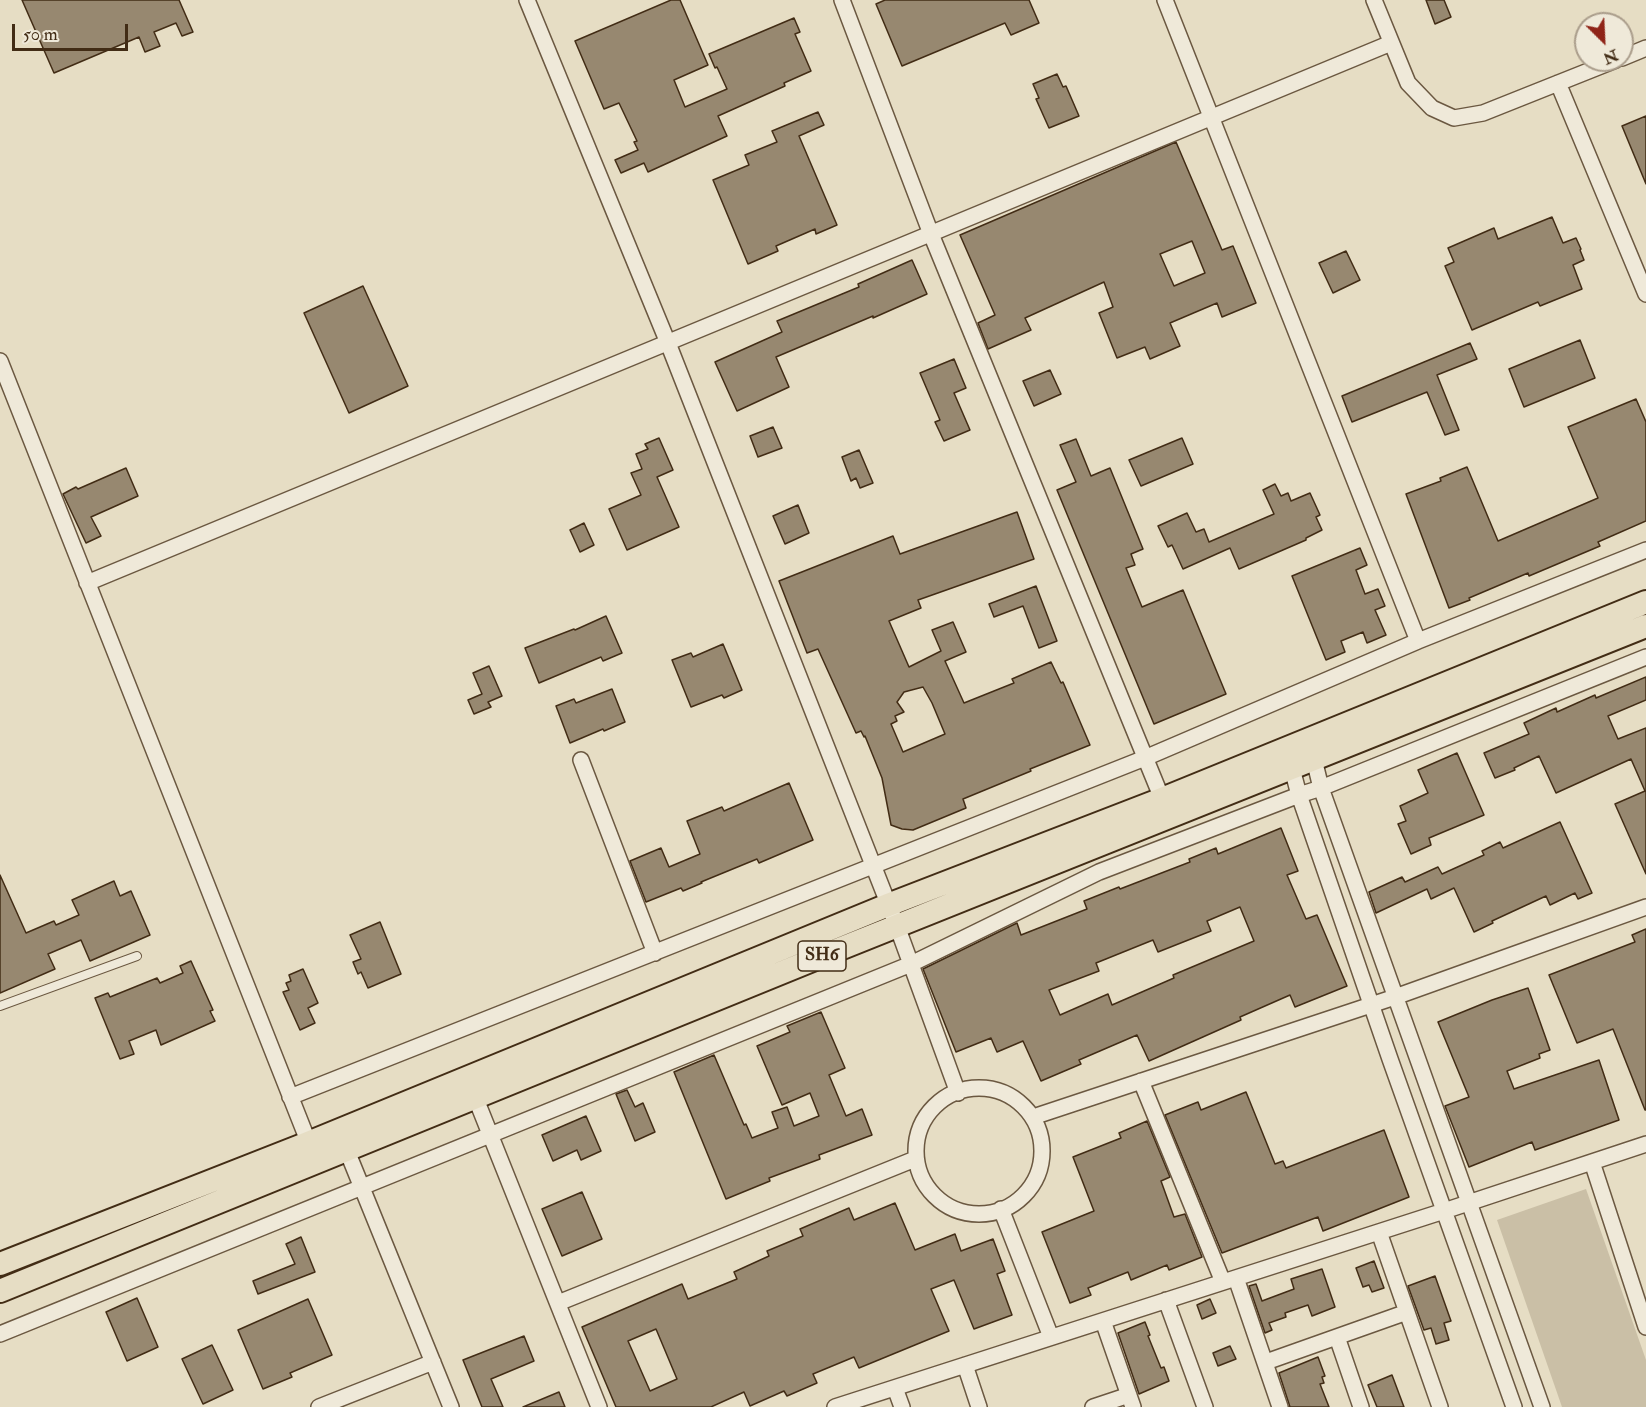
<!DOCTYPE html>
<html>
<head>
<meta charset="utf-8">
<style>
  body { margin:0 }
  #map { position:relative; width:1646px; height:1407px; overflow:hidden; background:#e6ddc4; font-family:"IM FELL Double Pica",serif }
  canvas { display:block }
  .north { position:absolute; left:1574px; top:12px; width:60px; height:60px; box-sizing:border-box; background:#efe9d9; border:2px solid #aa9d8b; border-radius:50%; rotate:156deg; font-size:16px; font-weight:700; line-height:24px; text-align:center; color:#422c15 }
  .north::after { content:''; display:block; margin:auto; width:21px; height:27px; background:#8f2418; clip-path:polygon(50% 0,100% 100%,50% 72%,0 100%) }
  .scale { position:absolute; left:12px; top:24px; width:116px; height:27px; box-sizing:border-box; border:3px solid #422c15; border-top:0; padding-left:8px; font-size:18px; line-height:21px; white-space:nowrap; color:#422c15; -webkit-text-stroke:4px #efe9d9; paint-order:stroke }
</style>
</head>
<body>
<div id="map">
<canvas width="1646" height="1407"></canvas>
<div class="north">N</div>
<div class="scale">50 m</div>
</div>
<script>
const ctx = document.querySelector('canvas').getContext('2d');
ctx.lineJoin = 'round';
function fillPath(path, color) { ctx.fillStyle = color; ctx.fill(path, 'evenodd'); }
const poly = rows => new Path2D(rows.map(r => 'M' + r).join(''));
function stroke(path, color, width, dash) { ctx.strokeStyle = color; ctx.lineWidth = width; ctx.lineCap = dash ? 'butt' : 'round'; ctx.setLineDash(dash || []); ctx.stroke(path); }
function label(font, color, halo, rows, align = 'center') {
  ctx.font = font + ' "IM FELL Double Pica",serif'; ctx.lineWidth = 4.5; ctx.setLineDash([]); ctx.textBaseline = 'middle'; ctx.strokeStyle = halo; ctx.fillStyle = color; for (const [text, x, y, turn = 0] of rows) {
    ctx.save(); ctx.translate(x, y); ctx.rotate((+turn || 0) * Math.PI / 180); ctx.textAlign = isNaN(turn) ? turn : align; if (halo) ctx.strokeText(text, 0, 0); ctx.fillText(text, 0, 0); ctx.restore();
  }
}
const green = poly([
  [1586,1189,1646,1360,1646,1407,1562,1407,1497,1220]
]);
const building = poly([
  [22,0,179,0,193,32,182,36,176,23,154,32,160,46,145,52,139,37,54,73,22,0],
  [671,0,680,0,708,65,674,80,685,107,727,89,717,67,715,68,709,54,794,18,800,32,795,34,811,71,784,83,785,86,718,116,727,136,648,172,644,163,621,173,615,160,638,150,634,142,637,141,619,103,604,109,575,41,671,0],
  [885,0,1029,0,1039,23,1011,35,1005,23,902,66,876,4,885,0],
  [1426,0,1444,0,1451,17,1435,24,1426,0],
  [1057,74,1063,87,1066,86,1079,116,1049,128,1036,99,1039,98,1033,84,1057,74],
  [818,112,824,125,799,136,837,225,816,234,815,229,776,246,778,251,748,264,713,180,749,165,745,155,777,142,772,131,818,112],
  [1646,116,1646,184,1622,126,1646,116],
  [1176,142,1222,250,1233,246,1256,303,1222,317,1217,303,1170,323,1180,346,1150,359,1145,347,1117,358,1099,313,1113,307,1104,282,1025,318,1031,330,988,349,978,323,995,315,960,235,1176,142],
  [1192,241,1205,273,1174,286,1160,254,1192,241],
  [1552,217,1563,243,1576,238,1581,249,1580,250,1584,260,1573,265,1582,289,1540,306,1538,302,1472,330,1445,266,1454,262,1448,248,1494,228,1498,239,1552,217],
  [1346,251,1360,280,1333,293,1319,263,1346,251],
  [912,260,927,294,873,318,873,316,776,357,789,387,737,411,715,362,782,332,777,321,859,287,858,284,912,260],
  [363,286,408,386,349,413,304,313,363,286],
  [1580,340,1595,378,1524,407,1509,369,1580,340],
  [1470,343,1477,359,1437,375,1459,430,1445,435,1427,392,1352,422,1342,396,1470,343],
  [954,359,966,388,954,393,970,430,944,441,935,422,940,420,920,373,954,359],
  [1050,370,1061,394,1034,406,1023,381,1050,370],
  [1636,399,1646,422,1646,521,1598,542,1600,546,1529,576,1528,573,1469,598,1470,600,1449,608,1406,494,1441,481,1440,478,1467,467,1498,541,1598,498,1568,427,1636,399],
  [773,427,782,448,758,457,750,436,773,427],
  [659,438,673,470,657,477,679,527,627,550,609,509,641,495,631,473,642,469,636,454,648,449,645,444,659,438],
  [1182,438,1193,464,1141,486,1129,460,1182,438],
  [1076,439,1091,476,1110,468,1143,549,1131,554,1135,565,1126,568,1142,607,1183,590,1226,694,1154,724,1057,490,1076,482,1060,445,1076,439],
  [859,450,873,483,860,488,856,478,851,481,842,457,859,450],
  [126,468,138,496,91,517,101,536,86,543,63,494,76,487,78,489,126,468],
  [1275,484,1281,496,1288,493,1291,501,1310,493,1320,515,1316,517,1322,530,1306,538,1306,540,1239,569,1230,548,1183,569,1172,545,1168,547,1158,526,1187,513,1196,532,1204,529,1209,542,1274,514,1263,490,1275,484],
  [798,505,809,533,785,544,773,516,798,505],
  [1017,512,1034,559,918,600,921,608,889,621,909,667,941,651,932,630,953,622,966,652,945,661,964,703,1014,683,1012,679,1051,662,1061,683,1063,682,1090,745,1030,769,1031,771,963,799,966,808,913,830,902,829,891,825,882,778,865,736,864,737,861,731,856,733,818,649,807,653,779,581,893,536,900,554,1017,512],
  [923,687,932,703,945,734,903,752,891,724,897,721,895,716,904,712,897,702,904,692,923,687],
  [584,523,594,545,580,552,570,530,584,523],
  [1360,548,1367,565,1356,570,1365,594,1378,589,1385,606,1375,610,1386,635,1367,643,1363,632,1341,641,1345,652,1326,660,1292,576,1360,548],
  [1036,586,1057,641,1039,648,1023,606,994,617,989,604,1036,586],
  [606,616,622,653,603,661,601,657,539,683,525,648,574,629,575,630,606,616],
  [723,644,742,690,724,698,722,695,691,707,672,660,691,653,693,657,723,644],
  [489,666,502,696,488,702,491,707,474,714,468,700,482,694,473,673,489,666],
  [1646,677,1646,700,1608,716,1618,739,1646,728,1646,874,1615,804,1645,791,1631,759,1556,793,1539,756,1514,768,1515,770,1495,778,1484,753,1529,734,1524,723,1556,708,1557,712,1595,695,1596,698,1646,677],
  [612,689,625,722,604,731,603,729,570,743,556,706,574,699,576,703,612,689],
  [1457,753,1484,815,1429,838,1431,845,1411,854,1398,824,1406,821,1400,806,1428,793,1418,770,1457,753],
  [789,783,813,840,759,863,757,859,701,882,702,883,683,891,681,888,646,902,630,861,661,848,669,867,700,854,687,821,722,807,724,811,789,783],
  [1560,822,1592,893,1578,899,1575,893,1550,905,1546,896,1492,921,1493,923,1474,932,1454,888,1431,899,1427,889,1376,913,1369,892,1402,877,1405,882,1438,867,1442,874,1484,855,1482,851,1500,842,1503,848,1560,822],
  [1281,828,1298,871,1287,875,1306,919,1317,915,1347,986,1295,1007,1290,995,1240,1017,1241,1020,1149,1061,1137,1035,1079,1060,1081,1064,1041,1081,1023,1041,997,1052,991,1038,956,1052,923,969,1017,923,1021,935,1087,909,1084,901,1119,887,1120,889,1190,862,1189,859,1216,848,1218,854,1281,828],
  [1240,907,1254,941,1173,975,1174,978,1112,1005,1108,994,1060,1015,1049,990,1099,971,1096,963,1153,940,1158,952,1211,931,1207,921,1240,907],
  [0,875,26,933,54,921,56,925,79,915,72,900,114,881,120,896,131,891,150,935,90,961,81,940,48,954,55,969,0,993,0,875],
  [380,922,401,974,368,988,361,972,358,974,353,962,361,959,350,935,380,922],
  [1646,929,1646,1110,1645,1110,1613,1029,1577,1043,1549,975,1635,942,1632,935,1646,929],
  [191,961,213,1010,210,1011,215,1021,161,1045,156,1030,129,1041,134,1054,120,1059,95,998,108,993,110,997,157,978,160,983,183,973,180,966,191,961],
  [303,969,318,1003,308,1008,315,1023,300,1030,283,992,289,990,286,983,291,981,289,975,303,969],
  [1528,988,1550,1050,1539,1054,1540,1058,1507,1071,1514,1089,1599,1060,1619,1120,1535,1150,1532,1142,1469,1167,1445,1106,1469,1097,1438,1022,1492,1000,1528,988],
  [821,1012,845,1068,829,1075,846,1116,862,1109,872,1135,819,1155,820,1159,769,1178,770,1181,726,1199,674,1072,714,1055,744,1125,746,1124,752,1138,778,1128,772,1112,787,1107,794,1126,819,1116,810,1093,782,1105,757,1046,790,1032,787,1026,821,1012],
  [627,1090,635,1107,643,1103,655,1132,635,1141,616,1094,627,1090],
  [1246,1092,1275,1164,1283,1161,1286,1168,1384,1130,1409,1197,1323,1231,1318,1217,1222,1253,1165,1115,1198,1102,1201,1110,1246,1092],
  [586,1116,601,1151,581,1160,577,1150,553,1161,542,1135,586,1116],
  [1147,1121,1170,1177,1161,1181,1174,1217,1185,1214,1202,1257,1169,1270,1167,1265,1131,1280,1128,1272,1088,1288,1091,1295,1070,1303,1042,1232,1094,1211,1073,1157,1121,1138,1119,1133,1147,1121],
  [582,1192,602,1239,562,1256,542,1209,582,1192],
  [895,1203,915,1250,955,1234,961,1251,993,1239,1005,1271,997,1274,1012,1315,974,1329,954,1280,931,1289,949,1331,859,1368,854,1357,813,1374,817,1383,787,1396,784,1391,750,1406,744,1392,711,1407,616,1407,582,1327,682,1284,688,1299,737,1279,734,1272,769,1256,767,1251,803,1236,800,1229,849,1208,854,1220,895,1203],
  [656,1329,677,1379,650,1391,628,1341,656,1329],
  [301,1237,315,1272,258,1294,253,1281,295,1264,286,1244,301,1237],
  [1374,1261,1384,1288,1372,1292,1369,1285,1363,1287,1356,1268,1374,1261],
  [1322,1269,1335,1307,1312,1316,1308,1305,1285,1313,1286,1317,1269,1323,1272,1330,1265,1333,1249,1286,1256,1284,1262,1301,1294,1289,1291,1279,1322,1269],
  [1435,1276,1451,1321,1444,1323,1449,1340,1436,1344,1431,1328,1424,1330,1408,1286,1435,1276],
  [137,1298,158,1347,127,1361,106,1312,137,1298],
  [308,1299,332,1355,290,1373,292,1377,263,1389,238,1330,308,1299],
  [1210,1299,1216,1313,1202,1319,1197,1305,1210,1299],
  [1145,1322,1150,1335,1148,1336,1161,1368,1164,1367,1169,1381,1139,1394,1118,1333,1145,1322],
  [524,1336,534,1361,491,1379,503,1407,482,1407,463,1360,524,1336],
  [212,1345,233,1390,203,1404,182,1359,212,1345],
  [1230,1346,1236,1359,1218,1366,1213,1353,1230,1346],
  [1318,1357,1325,1376,1322,1377,1324,1383,1320,1384,1329,1407,1290,1407,1279,1373,1318,1357],
  [1392,1375,1404,1407,1377,1407,1368,1385,1392,1375],
  [559,1392,565,1407,523,1407,559,1392]
]);
const service = poly([
  [0,1006,137,956]
]);
const minor = poly([
  [527,0,668,343,897,926,958,1093],
  [842,0,931,234,1165,806],
  [1165,0,1418,641],
  [1374,0,1408,83,1432,108,1454,118,1483,113,1616,60],
  [1622,58,1646,48],
  [1558,83,1646,294],
  [0,361,312,1151],
  [87,583,1391,43],
  [1312,751,1321,788,1542,1407],
  [581,760,655,953],
  [1290,761,1299,795,1390,1059,1514,1407],
  [1141,1081,1223,1282],
  '916 1151a63 63 0 1 1 126 0a63 63 0 1 1-126 0Z',
  [472,1089,599,1407],
  [290,1097,1145,758,1418,641,1646,550],
  [1033,1117,1395,997,1646,907],
  [343,1141,451,1407],
  [1592,1162,1646,1327],
  [1001,1209,1051,1337],
  [1379,1232,1440,1407],
  [1236,1278,1280,1407],
  [1166,1300,1205,1407],
  [558,1303,915,1159],
  [1103,1321,1133,1407],
  [0,1334,911,964,1099,872,1299,795,1321,788,1646,657],
  [1337,1337,1361,1407],
  [1266,1362,1407,1312],
  [965,1365,979,1407],
  [895,1388,902,1407],
  [319,1407,433,1362],
  [835,1407,1444,1211,1646,1144],
  [1093,1407,1129,1395]
]);
const primary = poly([
  [0,1264,308,1143,888,905,1162,799,1646,602],
  [0,1291,842,948,1646,626]
]);
const shields = [
  [822,956,48]
];
const shieldNames = [
  ["SH6",822,956]
];
fillPath(green, '#cabfa6');
fillPath(building, '#978870');
stroke(building, '#422c15', 1.5);
stroke(service, '#6b5841', 10);
stroke(minor, '#6b5841', 18);
stroke(primary, '#422c15', 26);
stroke(service, '#efe9d9', 8);
stroke(minor, '#efe9d9', 15);
stroke(primary, '#e6ddc4', 22);
for (const [x, y, w] of shields) { const box = new Path2D(); box.roundRect(x - w / 2, y - 15, w, 30, 4.5); ctx.fillStyle = '#efe9d9'; ctx.fill(box); stroke(box, '#422c15', 1.5); }
label('bold 18px', '#422c15', null, shieldNames);
</script>
</body>
</html>
